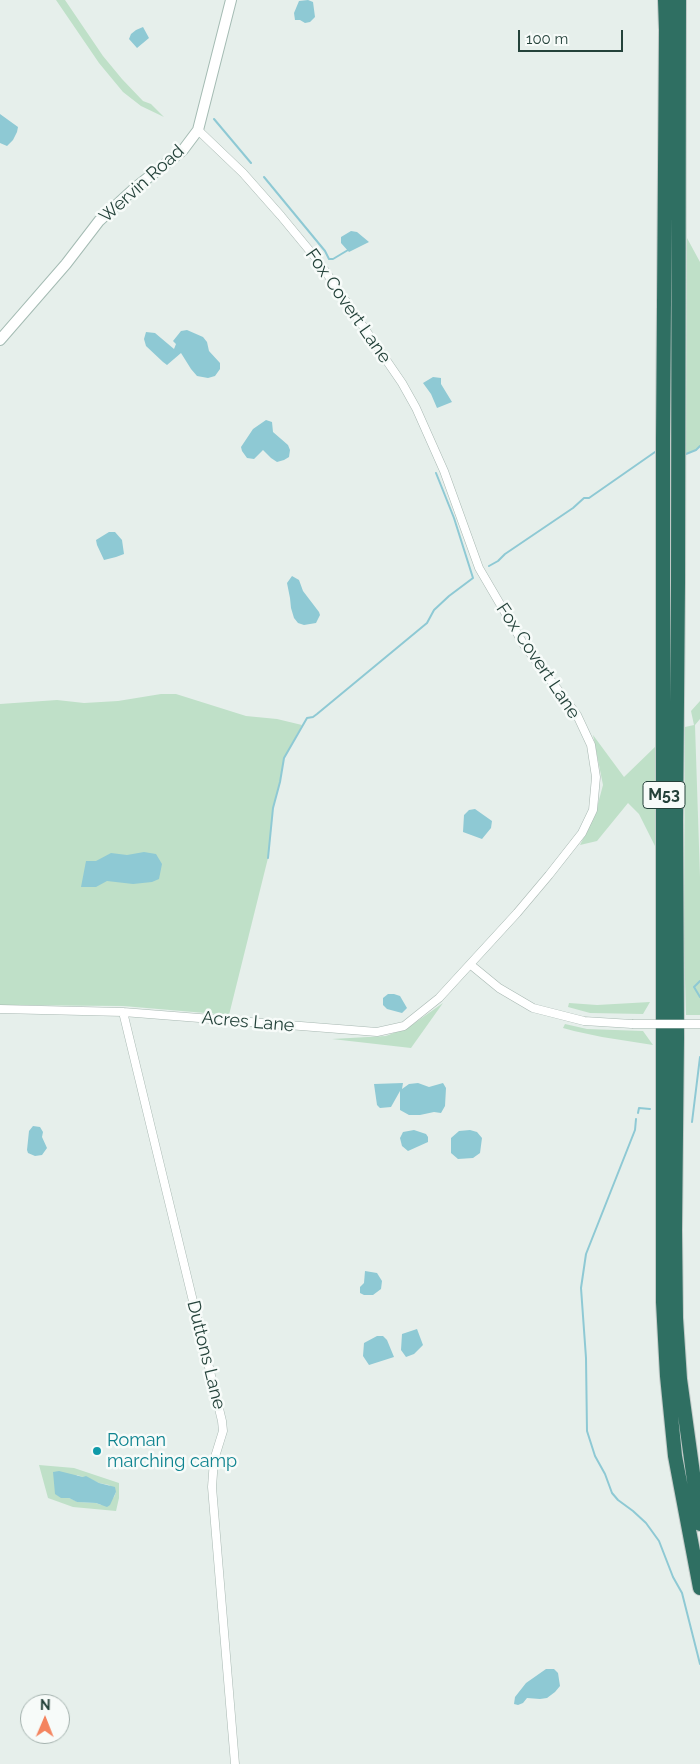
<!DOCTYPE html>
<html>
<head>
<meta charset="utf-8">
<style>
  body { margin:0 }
  #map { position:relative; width:700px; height:1764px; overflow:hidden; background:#e6efeb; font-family:Raleway,sans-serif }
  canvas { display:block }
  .north { position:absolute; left:20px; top:1694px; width:50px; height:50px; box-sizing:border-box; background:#f7fbf9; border:1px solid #a3b1ad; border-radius:50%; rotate:1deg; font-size:14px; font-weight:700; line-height:20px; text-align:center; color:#24423a }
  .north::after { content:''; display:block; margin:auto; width:18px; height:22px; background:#f4845f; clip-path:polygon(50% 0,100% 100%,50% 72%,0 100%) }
  .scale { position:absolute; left:518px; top:30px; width:105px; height:22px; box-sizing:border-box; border:2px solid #24423a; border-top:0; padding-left:6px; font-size:15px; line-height:18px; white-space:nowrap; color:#24423a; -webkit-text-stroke:4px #f7fbf9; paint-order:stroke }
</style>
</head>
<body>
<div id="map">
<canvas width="700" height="1764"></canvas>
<div class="north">N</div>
<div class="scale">100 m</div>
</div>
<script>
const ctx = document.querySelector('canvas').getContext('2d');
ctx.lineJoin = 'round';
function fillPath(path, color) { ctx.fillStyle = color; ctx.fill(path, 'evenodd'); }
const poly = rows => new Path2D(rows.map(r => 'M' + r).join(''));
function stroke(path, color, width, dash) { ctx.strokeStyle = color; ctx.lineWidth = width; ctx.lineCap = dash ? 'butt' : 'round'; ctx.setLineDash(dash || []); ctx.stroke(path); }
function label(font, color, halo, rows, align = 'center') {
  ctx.font = font + ' Raleway,sans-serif'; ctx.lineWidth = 5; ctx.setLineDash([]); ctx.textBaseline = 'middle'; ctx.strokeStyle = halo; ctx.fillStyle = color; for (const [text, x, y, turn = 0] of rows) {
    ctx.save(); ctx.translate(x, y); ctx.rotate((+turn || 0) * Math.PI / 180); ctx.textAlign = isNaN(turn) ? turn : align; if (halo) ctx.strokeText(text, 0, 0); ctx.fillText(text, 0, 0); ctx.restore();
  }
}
const green = poly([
  [56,0,65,0,103,56,122,79,143,101,151,104,164,117,141,106,123,92,99,63],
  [687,238,700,262,700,446,696,450,686,454],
  [161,694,176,694,246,716,277,719,302,725,284,758,280,782,273,808,268,858,229,1015,123,1006,0,1005,0,704,57,700,84,703,118,701],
  [700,701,700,719,695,725,700,877,700,1015,686,1015,684,943,685,727,694,725,691,711],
  [593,735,624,777,657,745,655,846,639,814,628,803,597,841,580,845,595,815,603,785],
  [650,1002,643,1014,590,1013,568,1007,569,1003,597,1005],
  [443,1003,411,1048,332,1039,386,1036,409,1027],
  [565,1024,587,1029,643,1031,653,1045,602,1037,574,1031,563,1028],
  [39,1465,74,1468,119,1483,119,1498,116,1511,73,1507,48,1498],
  [77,1475,83,1477,86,1477,99,1483,109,1485,116,1492,114,1497,101,1505,96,1503,78,1502,69,1498,61,1498]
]);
const water = poly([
  [308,0,313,2,315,17,310,22,305,23,300,20,295,20,294,13,299,1],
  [143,27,149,38,137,48,129,39,131,34,136,30],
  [0,114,18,127,17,132,13,140,7,146,0,143],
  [351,231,357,232,369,242,349,252,341,243,341,237],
  [187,330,203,337,207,342,209,351,220,363,220,369,215,376,208,378,197,376,191,369,181,353,167,365,163,362,146,346,144,339,146,332,155,333,174,349,176,344,173,341,181,331],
  [433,377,441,378,441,384,452,402,437,408,431,394,423,383],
  [266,420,272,422,273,432,288,445,290,450,289,457,284,460,277,462,271,458,263,450,254,459,247,458,242,451,241,447,253,429],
  [109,532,115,532,122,540,124,554,116,557,104,560,97,545,96,540],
  [292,576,299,580,303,591,319,612,320,615,316,623,304,625,298,623,294,618,291,608,290,598,287,583],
  [475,809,492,821,491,828,482,839,463,832,464,815,469,810],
  [144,852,156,854,162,864,159,879,152,882,133,884,107,881,96,887,81,887,86,861,96,861,111,853,127,855],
  [388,994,394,994,400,996,407,1008,402,1013,387,1009,383,1005,383,998],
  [403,1083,402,1089,409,1084,418,1083,429,1087,443,1083,446,1088,445,1106,441,1113,434,1112,420,1115,409,1115,400,1110,400,1091,391,1107,380,1108,377,1105,374,1084],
  [33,1126,40,1127,43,1132,42,1137,47,1148,42,1155,35,1156,28,1153,27,1150,29,1131],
  [414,1130,426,1134,428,1137,428,1142,408,1151,402,1146,400,1138,403,1132],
  [470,1130,477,1132,482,1138,480,1153,473,1158,458,1159,451,1153,451,1138,459,1131],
  [365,1271,377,1273,382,1281,381,1289,373,1295,364,1295,360,1293,360,1287,364,1283],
  [417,1329,423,1345,414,1354,406,1357,401,1350,402,1334],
  [377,1336,383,1336,387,1340,394,1357,369,1365,363,1356,364,1343],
  [59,1471,83,1477,86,1476,99,1483,115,1487,116,1492,110,1505,107,1507,96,1503,77,1502,69,1498,61,1498,55,1494,53,1472],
  [546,1669,554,1669,558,1673,560,1686,555,1692,547,1698,540,1699,527,1698,523,1703,518,1705,514,1704,515,1697,526,1683]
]);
const stream = poly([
  [214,119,251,163],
  [264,177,325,251,329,259,333,259,348,250],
  [686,454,696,450,700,446],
  [489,566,498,561,505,554,573,508,584,498,589,498,655,452],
  [268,858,273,808,280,782,284,758,307,718,313,717,317,714,398,647,427,623,434,610,449,596,473,578,454,518,436,473],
  [700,981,694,987,700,997],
  [638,1113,639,1108,650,1109],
  [636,1119,635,1130,586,1254,581,1288,586,1358,587,1431,595,1456,605,1474,612,1493,618,1500,633,1511,646,1523,659,1541,673,1577,682,1593,700,1664],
  [692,1122,700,1057]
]);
const street = poly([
  [471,965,499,988,533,1008,584,1021,632,1024],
  [0,1009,123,1012,377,1032,404,1026,439,998,517,913,549,875,582,833,593,810,596,777,591,745,577,715,524,645,479,568,444,471,416,408,402,383,319,262,281,216,243,173,198,130],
  [123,1012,222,1421,223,1431,214,1460,212,1487,235,1764]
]);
const secondary = poly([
  [0,340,66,264,99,221,135,188,183,150,198,130,231,0]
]);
const highway = poly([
  [665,0,666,30,663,439,663,1302,667,1376,675,1456,700,1588],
  [679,0,678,583,676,821,677,1038,675,1230,676,1318,680,1379,700,1524]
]);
const streetBridge = poly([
  [632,1024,700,1024]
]);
const markers = [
  [97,1451,5,"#0f9aa8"]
];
const shields = [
  [664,795,42]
];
const shieldNames = [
  ["M53",664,795]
];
const streetNames = [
  ["Wervin Road",142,184,-42],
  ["Fox Covert Lane",348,306,55],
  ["Fox Covert Lane",538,661,56],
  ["Acres Lane",248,1022,5],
  ["Duttons Lane",206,1355,76]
];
const cultureNames = [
  ["Roman",107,1441],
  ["marching camp",107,1462]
];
fillPath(green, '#bfe0c8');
fillPath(water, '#8ec9d4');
stroke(stream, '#8ec9d4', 2);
stroke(street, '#a8b8b2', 9);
stroke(secondary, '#a4bbb3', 12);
stroke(highway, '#c2cac8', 16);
stroke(street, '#fff', 8);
stroke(secondary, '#fff', 10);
stroke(highway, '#2f6f62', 14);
stroke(streetBridge, '#a8b8b2', 9, []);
stroke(streetBridge, '#fff', 8);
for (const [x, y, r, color] of markers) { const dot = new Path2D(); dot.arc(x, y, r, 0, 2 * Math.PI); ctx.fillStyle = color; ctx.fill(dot); stroke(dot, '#f7fbf9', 2); }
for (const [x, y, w] of shields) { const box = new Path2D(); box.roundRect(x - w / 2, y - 13.5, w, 27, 4); ctx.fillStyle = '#f7fbf9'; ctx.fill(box); stroke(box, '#24423a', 1); }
label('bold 16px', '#24423a', null, shieldNames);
label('18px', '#24423a', '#f7fbf9', streetNames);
label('18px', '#0d838f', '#f7fbf9', cultureNames, 'left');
</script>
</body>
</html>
